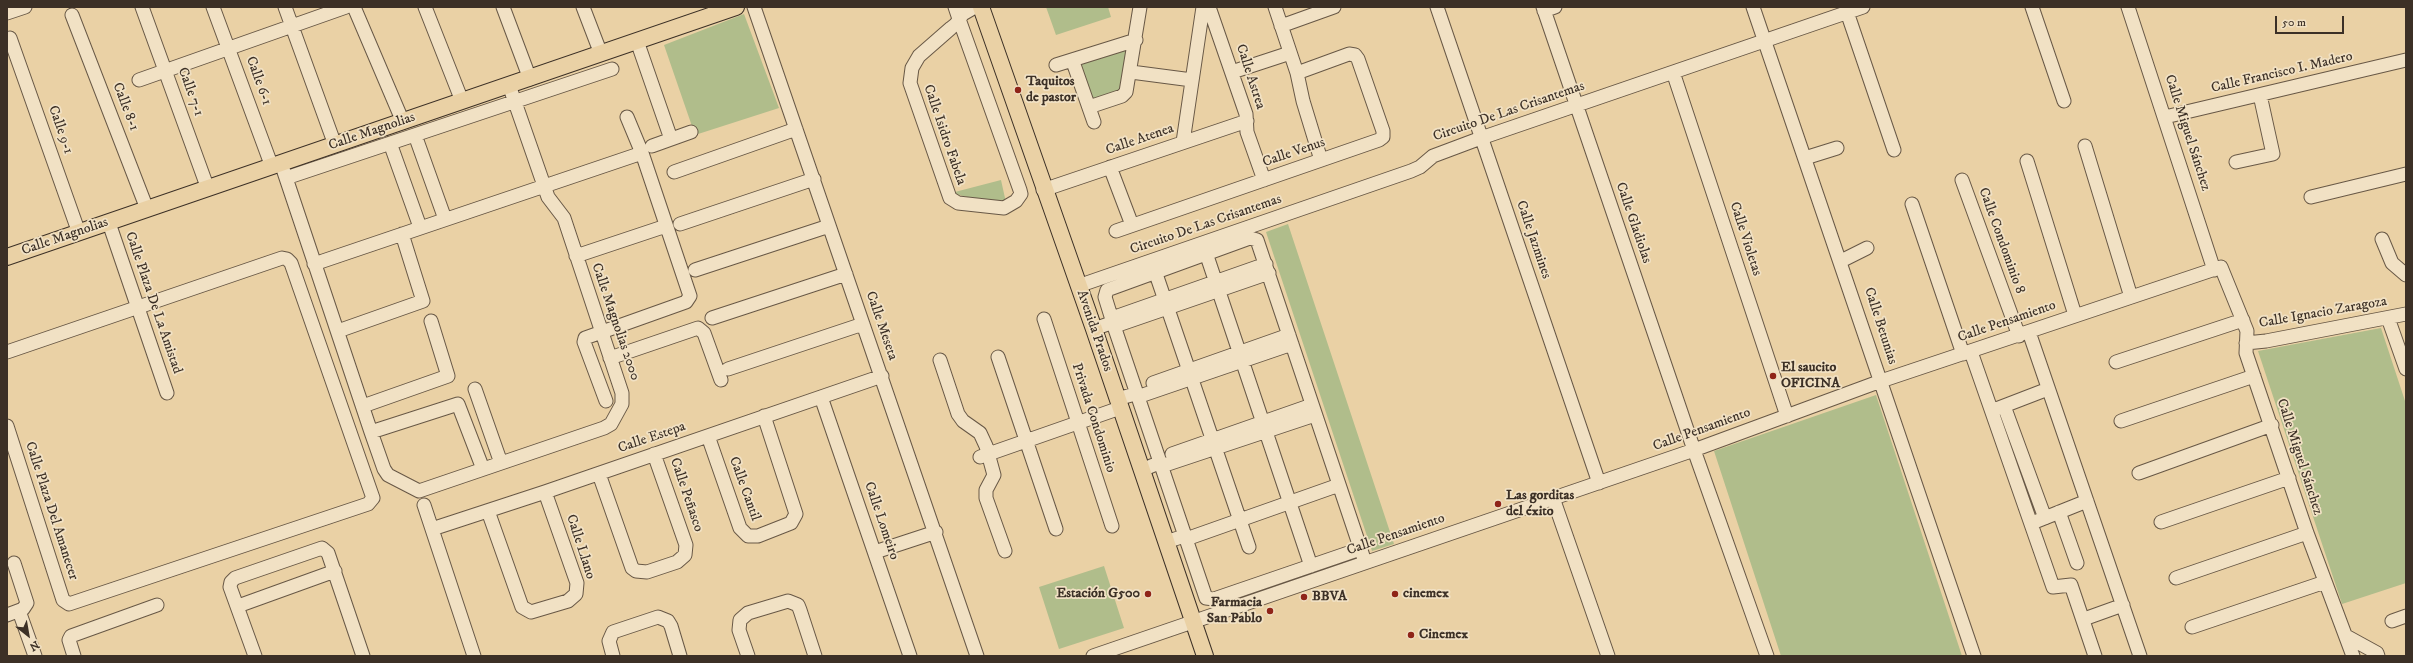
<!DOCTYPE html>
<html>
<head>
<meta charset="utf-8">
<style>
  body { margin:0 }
  #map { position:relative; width:2413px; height:663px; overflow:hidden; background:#ead1a5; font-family:"IM FELL DW Pica",serif }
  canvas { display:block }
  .frame { position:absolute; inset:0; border:8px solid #3c3026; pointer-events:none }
  .north { position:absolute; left:8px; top:615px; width:40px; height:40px; -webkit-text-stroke:3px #f1e1c4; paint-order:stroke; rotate:149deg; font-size:11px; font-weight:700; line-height:16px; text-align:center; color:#3c3026 }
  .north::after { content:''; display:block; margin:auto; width:14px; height:18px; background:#3c3026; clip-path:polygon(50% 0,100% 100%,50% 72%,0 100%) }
  .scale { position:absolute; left:2275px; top:16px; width:69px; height:18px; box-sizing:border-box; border:2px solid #3c3026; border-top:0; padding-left:5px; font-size:12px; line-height:14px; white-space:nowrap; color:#3c3026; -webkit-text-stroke:3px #f1e1c4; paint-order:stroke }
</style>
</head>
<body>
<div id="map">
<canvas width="2413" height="663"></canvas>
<div class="frame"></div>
<div class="north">N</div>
<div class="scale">50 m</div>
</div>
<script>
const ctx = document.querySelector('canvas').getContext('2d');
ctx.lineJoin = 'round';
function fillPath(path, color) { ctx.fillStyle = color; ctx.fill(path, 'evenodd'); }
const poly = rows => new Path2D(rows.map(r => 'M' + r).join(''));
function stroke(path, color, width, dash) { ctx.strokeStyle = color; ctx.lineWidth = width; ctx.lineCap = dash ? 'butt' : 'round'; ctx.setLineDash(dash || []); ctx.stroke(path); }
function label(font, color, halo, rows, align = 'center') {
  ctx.font = font + ' "IM FELL DW Pica",serif'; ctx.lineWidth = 3.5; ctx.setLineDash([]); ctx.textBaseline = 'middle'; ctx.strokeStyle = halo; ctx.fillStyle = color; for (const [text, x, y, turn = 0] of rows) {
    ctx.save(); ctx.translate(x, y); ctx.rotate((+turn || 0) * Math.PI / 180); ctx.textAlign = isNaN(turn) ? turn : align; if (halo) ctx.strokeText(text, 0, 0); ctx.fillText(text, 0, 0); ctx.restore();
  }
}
const green = poly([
  [1046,7,1108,7,1111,17,1056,35],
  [744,14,779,108,695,135,664,45],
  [1132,38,1130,97,1092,110,1074,63],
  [1001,180,1007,207,951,193],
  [1288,224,1394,544,1372,551,1266,232],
  [2381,328,2406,404,2406,583,2342,604,2258,351],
  [1876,395,1962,656,1781,656,1714,451],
  [1104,566,1124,628,1059,649,1039,587]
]);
const minor = poly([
  [142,7,208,189],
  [213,7,272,167],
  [285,7,335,145],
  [354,7,403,122],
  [425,7,462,101],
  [503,7,530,79],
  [583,7,601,54],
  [754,7,977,656],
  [955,7,959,19,1020,190,1021,194,1016,201,1004,208,958,203,950,198,910,83,912,68,919,56,951,28,956,24,959,19,963,14,975,7],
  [1209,7,1246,114,1247,132,1264,180],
  [1275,7,1297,73,1303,101,1321,160],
  [1437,7,1599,483],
  [1543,7,1694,450,1767,656],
  [1753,7,1974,656],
  [2032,7,2064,101],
  [2128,7,2214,270],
  [1544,11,1555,7],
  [1847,12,1894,150],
  [7,13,25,7],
  [72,15,147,209],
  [1281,26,1334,7],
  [10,38,79,233],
  [637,41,671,139],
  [1073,62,1094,122],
  [1056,65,1136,40],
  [1131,72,1192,80],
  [1232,72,1290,53],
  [1673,72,1787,416],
  [139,80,346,7],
  [1089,107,1122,96,1126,92,1140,7],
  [2165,117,2406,60],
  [415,135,445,219],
  [1183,142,1203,7],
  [390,143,420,227],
  [652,146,691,132],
  [2085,146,2131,297],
  [1805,158,1837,148],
  [2027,161,2075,315],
  [2236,162,2273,154,2260,95],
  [281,163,371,432,384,469,388,475,419,491,604,428,611,424,622,404,622,393,564,218,548,197,509,85],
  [1110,167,1132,225],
  [674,172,796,129],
  [286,178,612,69],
  [1962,180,2019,336],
  [1043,190,1247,121],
  [2311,197,2406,174],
  [1912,204,1963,354],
  [109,223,167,393],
  [680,224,814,179],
  [1116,231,1379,140,1383,137,1383,131,1358,59,1355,55,1349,54,1297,73],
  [2382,239,2392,263,2406,275],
  [1206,253,1311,566],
  [576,256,666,226],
  [1841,261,1867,248],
  [314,264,642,153],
  [695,270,829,226],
  [1155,271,1249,547],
  [1078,286,1411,171,1420,167,1433,156,1481,138,1863,7],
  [712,318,846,274],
  [2388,318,2406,369],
  [1044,319,1112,526],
  [1108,324,1115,317,1266,264],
  [1094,329,1108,324,1118,325,1269,273],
  [338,331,423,301,402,234],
  [2029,332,2140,656],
  [2246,343,2266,341,2406,314],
  [7,352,282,258,287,259,291,263,373,498,368,504,69,604,63,600,7,426],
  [1971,352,2053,587,2071,585,2095,656],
  [998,357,1056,529],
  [610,358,698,328,704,333,721,380],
  [940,360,958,414,963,421,980,433,986,446,994,475,986,490,986,498,1005,551],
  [2116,362,2243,320],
  [728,369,863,324],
  [1153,383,1289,335],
  [475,389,501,463],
  [821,397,910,656],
  [1117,399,1135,394,1143,395,1292,344],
  [606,401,584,342,585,338,686,302,690,296,642,153,627,117],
  [363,406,448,376,431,321],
  [2004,406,2045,518],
  [1996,409,2048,389],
  [2121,421,2254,376],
  [371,432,458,404,483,469],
  [708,436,740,528,748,536,758,536,791,523,796,514,764,416],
  [1172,454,1312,405],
  [980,457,1120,408],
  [1142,470,1156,464,1168,464,1315,415],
  [2139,473,2272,425],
  [599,474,632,568,636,571,647,572,677,562,685,555,686,545,654,454],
  [1553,498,1608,656],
  [424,505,474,656],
  [488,511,522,607,531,612,568,601,576,594,577,583,545,492],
  [2059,512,2077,563],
  [2037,521,2087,501],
  [2161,522,2289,478],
  [432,529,545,492,882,376],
  [1166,542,1181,537,1189,538,1339,485],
  [1360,549,1214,599,1206,598,1114,326,1105,297,1107,290,1250,238,1257,240,1365,562],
  [875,552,936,532],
  [2176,578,2307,533],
  [238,606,335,571],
  [19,611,35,656],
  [7,615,23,609,27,603,14,563],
  [2084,619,2123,605],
  [2392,621,2406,616],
  [2192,627,2325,582],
  [2346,636,2377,653,2378,656],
  [74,656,69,640,71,636,157,605],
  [255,656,230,587,231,582,235,578,322,548,328,553,363,656],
  [613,656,609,641,613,632,658,617,668,621,671,626,680,656],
  [748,656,739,630,740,620,748,613,788,601,798,605,800,610,815,656],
  [1093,656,1694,450,1881,381,2221,267,2247,331,2246,353,2307,533,2353,656]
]);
const major = poly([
  [981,7,1094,329,1205,656],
  [7,257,736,7]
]);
const markers = [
  [1018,90,4,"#8f2418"],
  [1773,376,4,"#8f2418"],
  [1498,504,4,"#8f2418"],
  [1148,594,4,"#8f2418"],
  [1395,594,4,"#8f2418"],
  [1304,597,4,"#8f2418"],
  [1270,611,4,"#8f2418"],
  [1411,635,4,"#8f2418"]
];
const streetNames = [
  ["Calle Francisco I. Madero",2282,73,-13],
  ["Calle Astrea",1250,77,72],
  ["Calle 6-1",258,81,70],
  ["Calle 7-1",190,92,70],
  ["Calle 8-1",125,107,69],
  ["Circuito De Las Crisantemas",1509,112,-19],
  ["Calle 9-1",60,130,71],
  ["Calle Magnolias",372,132,-19],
  ["Calle Miguel Sánchez",2187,133,72],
  ["Calle Isidro Fabela",944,135,71],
  ["Calle Atenea",1140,140,-19],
  ["Calle Venus",1294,153,-19],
  ["Calle Gladiolas",1633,223,71],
  ["Circuito De Las Crisantemas",1206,225,-19],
  ["Calle Magnolias",65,237,-19],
  ["Calle Violetas",1745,239,72],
  ["Calle Jazmines",1533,240,71],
  ["Calle Condominio 8",2001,241,70],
  ["Calle Plaza De La Amistad",153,303,71],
  ["Calle Ignacio Zaragoza",2323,313,-10],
  ["Calle Magnolias 2000",615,322,71],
  ["Calle Pensamiento",2007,322,-19],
  ["Calle Meseta",881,326,71],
  ["Calle Betunias",1880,326,72],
  ["Avenida Prados",1094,331,71],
  ["Privada Condominio",1093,418,72],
  ["Calle Pensamiento",1702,430,-20],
  ["Calle Estepa",652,438,-19],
  ["Calle Miguel Sánchez",2299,457,72],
  ["Calle Cantil",744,489,70],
  ["Calle Peñasco",686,495,71],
  ["Calle Plaza Del Amanecer",51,511,72],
  ["Calle Lomeiro",881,521,71],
  ["Calle Pensamiento",1396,535,-19],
  ["Calle Llano",580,547,72]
];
const poiNames = [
  ["Taquitos",1026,82],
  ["de pastor",1026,98],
  ["El saucito",1781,368],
  ["OFICINA",1781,384],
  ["Las gorditas",1506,496],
  ["del éxito",1506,512],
  ["Estación G500",1140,594,"right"],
  ["cinemex",1403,594],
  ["BBVA",1312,597],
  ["Farmacia",1262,603,"right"],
  ["San Pablo",1262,619,"right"],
  ["Cinemex",1419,635]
];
fillPath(green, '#b0bd8b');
stroke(minor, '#685846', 15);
stroke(major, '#3c3026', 18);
stroke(minor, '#f1e1c4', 13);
stroke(major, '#ead1a5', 16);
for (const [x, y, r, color] of markers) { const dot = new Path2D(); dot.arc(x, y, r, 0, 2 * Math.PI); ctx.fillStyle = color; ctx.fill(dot); stroke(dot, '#f1e1c4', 1.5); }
label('14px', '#3c3026', '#f1e1c4', streetNames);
label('bold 14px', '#3c3026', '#f1e1c4', poiNames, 'left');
</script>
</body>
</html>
